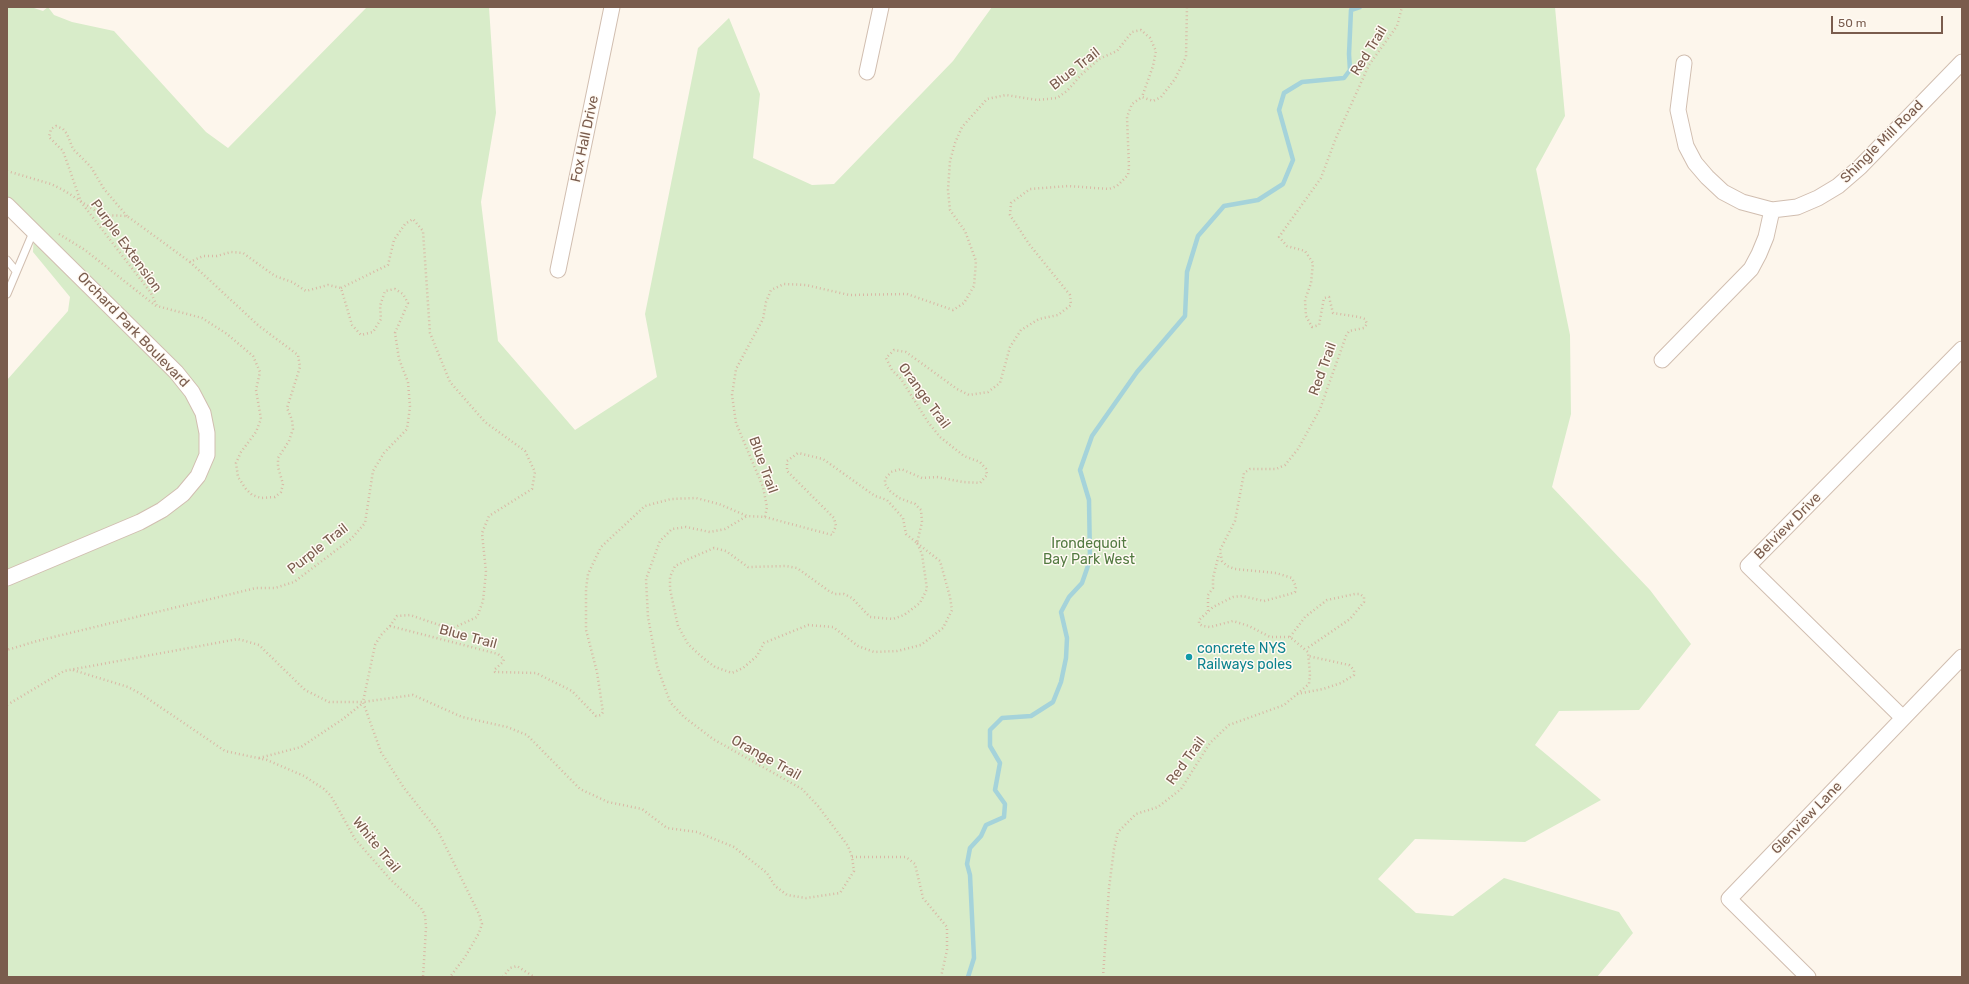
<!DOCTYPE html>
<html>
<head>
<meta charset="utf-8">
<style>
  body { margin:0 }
  #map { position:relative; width:1969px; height:984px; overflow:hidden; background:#fdf6ec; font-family:Rubik,sans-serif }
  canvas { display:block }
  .frame { position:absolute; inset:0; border:8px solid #7a5c4d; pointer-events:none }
  .scale { position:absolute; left:1831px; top:16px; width:112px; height:18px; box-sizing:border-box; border:2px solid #7a5c4d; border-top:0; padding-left:5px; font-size:12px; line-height:14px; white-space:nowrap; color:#7a5c4d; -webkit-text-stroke:3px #fffaf3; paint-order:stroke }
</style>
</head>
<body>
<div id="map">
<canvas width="1969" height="984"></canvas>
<div class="frame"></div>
<div class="scale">50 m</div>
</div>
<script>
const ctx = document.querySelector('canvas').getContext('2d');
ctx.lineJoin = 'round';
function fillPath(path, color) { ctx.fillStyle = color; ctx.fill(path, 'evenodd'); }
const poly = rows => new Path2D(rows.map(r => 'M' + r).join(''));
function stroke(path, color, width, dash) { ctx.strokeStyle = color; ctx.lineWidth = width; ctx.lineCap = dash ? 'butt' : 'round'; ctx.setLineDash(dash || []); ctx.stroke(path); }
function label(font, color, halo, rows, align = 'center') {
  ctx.font = font + ' Rubik,sans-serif'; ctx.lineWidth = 3; ctx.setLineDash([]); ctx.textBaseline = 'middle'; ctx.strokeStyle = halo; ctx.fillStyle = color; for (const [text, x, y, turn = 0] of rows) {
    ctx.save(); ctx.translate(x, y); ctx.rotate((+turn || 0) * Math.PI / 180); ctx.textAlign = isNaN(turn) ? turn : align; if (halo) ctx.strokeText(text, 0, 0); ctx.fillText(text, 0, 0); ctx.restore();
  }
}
const green = poly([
  [7,7,31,7,43,11,48,7,54,15,72,22,114,31,206,132,228,148,367,7,489,7,496,113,481,202,498,341,575,430,657,377,645,314,698,48,729,18,760,94,753,158,812,185,834,184,953,61,992,7,1555,7,1565,116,1536,169,1570,335,1571,414,1552,487,1650,590,1691,644,1639,710,1559,711,1535,745,1601,800,1525,842,1415,839,1378,879,1416,913,1453,916,1504,878,1619,912,1633,933,1597,977,7,977,7,380,68,311,70,297,33,252,34,230,7,205]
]);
const stream = poly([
  [968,977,974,958,970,875,967,864,970,848,981,836,986,825,1004,817,1005,804,995,790,1000,763,990,746,990,730,1002,718,1031,716,1053,702,1061,682,1066,658,1067,638,1061,612,1069,597,1082,583,1090,560,1089,500,1080,470,1092,436,1137,372,1185,316,1187,272,1198,236,1224,206,1258,200,1283,184,1293,160,1279,110,1284,93,1302,82,1344,78,1350,70,1349,54,1351,10,1360,7]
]);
const path = poly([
  [7,171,51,184,65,191,102,215,127,216,190,262,203,256,217,256,231,252,243,253,275,276,292,282,306,291,328,285,341,288,352,325,361,335,373,332,381,319,380,306,385,291,395,289,403,294,408,303,395,333,399,359,408,382,410,407,407,429,384,453,373,471,365,523,351,539,294,582,275,588,256,588,37,641,7,650],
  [127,216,104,189,91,167,73,149,67,134,63,129,56,126,51,129,49,137,63,151,81,202,151,293,157,306,202,318,227,334,253,356,260,372,256,390,261,419,256,432,241,452,236,463,238,477,246,489,252,495,261,498,275,497,281,492,283,484,278,467,278,458,289,441,293,429,292,420,287,408,300,367,298,355,259,326,190,262],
  [59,234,85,250,156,306],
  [341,288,388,265,394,240,405,224,413,219,423,231,430,333,450,382,485,422,525,451,535,472,532,489,489,516,482,533,486,572,483,601,477,617,451,629,410,615,397,616,390,626,381,635,375,645,363,702,381,752,404,788,438,831,479,914,482,924,479,933,465,957,450,977],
  [765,517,832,535,836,526,834,518,787,471,787,461,798,453,823,459,875,496,887,500,903,518,906,534,917,543,922,522,921,510,915,504,899,498,890,491,885,484,885,479,891,472,901,469,922,478,937,477,963,482,980,483,987,475,986,469,980,462,964,456,940,437,928,422,901,379,892,370,886,358,894,350,906,352,957,389,969,395,988,392,1000,383,1010,347,1021,330,1039,319,1058,315,1071,305,1070,295,1029,244,1010,215,1011,203,1030,189,1068,186,1109,189,1117,186,1128,175,1129,167,1127,117,1132,104,1142,97],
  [917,543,940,561,950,597,952,610,943,628,921,645,897,651,874,652,858,646,833,627,808,625,764,643,757,656,743,668,732,673,715,667,703,658,688,644,678,626,670,589,670,577,675,566,691,558,714,548,726,551,748,567,786,566,797,568,829,591,835,594,844,594,852,598,870,617,893,619,904,615,920,603,927,589,922,554,917,543],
  [1208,611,1208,595,1213,588,1213,578,1219,554],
  [390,626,498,654,504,659,503,662,494,670,495,672,536,673,572,691,596,716,601,715,603,712,597,672,586,630,586,589,588,574,601,547,645,506,671,499,696,498,719,504,747,516,765,517,767,507,763,487,736,423,732,395,736,369,763,319,766,302,771,290,784,284,806,285,849,295,907,294,953,310,964,303,974,286,976,261,965,231,950,210,948,190,950,161,955,143,962,127,987,99,1006,95,1037,100,1057,98,1067,91,1081,75,1099,59,1117,51,1132,32,1141,30,1150,38,1156,51,1153,66,1142,97,1153,101,1161,97,1175,79,1186,57,1187,7],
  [1290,637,1305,617,1327,600,1355,594,1360,594,1364,597,1364,602,1350,619,1306,649],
  [73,670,128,687,141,694,225,751,267,760,304,776,324,789,331,796,355,839,390,879,421,908,425,915,426,928,423,977],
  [1297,694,1323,689,1341,683,1354,675,1354,670,1349,665,1308,656],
  [7,705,64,671,238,639,259,645,305,690,329,702,363,702,413,695,462,717,507,727,527,735,580,789,608,802,642,809,667,828,697,832,734,847,767,873,775,886,787,895,806,898,840,893,854,871,852,857,848,846,818,806,802,789,713,739,684,717,670,702,657,666,648,617,646,579,660,541,672,529,686,527,710,532,725,529,747,516],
  [259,758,301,747,343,719,363,703],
  [852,857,906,857,915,864,923,898,947,927,947,950,941,977],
  [503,977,510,968,517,966,534,977],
  [1103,977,1109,888,1114,849,1118,832,1136,814,1158,807,1181,789,1210,743,1229,725,1284,705,1309,684,1310,674,1308,652,1290,637,1270,637,1249,626,1233,621,1210,627,1203,626,1199,624,1199,620,1213,607,1233,597,1242,596,1264,601,1290,594,1295,592,1296,587,1292,578,1276,573,1235,569,1227,566,1222,561,1220,550,1235,521,1244,473,1250,469,1276,469,1285,465,1298,449,1320,409,1346,336,1349,331,1364,328,1367,324,1365,319,1359,317,1333,313,1329,297,1324,298,1319,325,1312,327,1306,316,1305,300,1311,283,1313,263,1305,251,1287,246,1279,237,1321,178,1336,138,1369,65,1397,26,1402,7]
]);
const service = poly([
  [7,260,16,271],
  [7,294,34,230]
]);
const minor = poly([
  [1684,63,1678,110,1686,146,1695,163,1707,177,1723,192,1742,202,1772,210,1797,207,1818,198,1838,186,1860,167,1962,62],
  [867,72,881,7],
  [7,205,176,372,192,392,203,413,207,433,207,455,198,476,183,494,162,510,140,522,7,578],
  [558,270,612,7],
  [1662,360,1751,269,1759,254,1766,237,1772,210],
  [1903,718,1748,566,1962,349],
  [1808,977,1729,899,1962,657]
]);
const markers = [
  [1189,657,4,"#0f9aa8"]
];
const streetNames = [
  ["Red Trail",1369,51,-58],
  ["Blue Trail",1075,69,-38],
  ["Fox Hall Drive",585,139,-78],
  ["Shingle Mill Road",1882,142,-45],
  ["Purple Extension",126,246,54],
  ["Orchard Park Boulevard",133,330,46],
  ["Red Trail",1323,369,-70],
  ["Orange Trail",924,396,54],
  ["Blue Trail",763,465,70],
  ["Belview Drive",1788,526,-45],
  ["Purple Trail",318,549,-38],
  ["Blue Trail",468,637,15],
  ["Orange Trail",766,758,29],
  ["Red Trail",1186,761,-54],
  ["Glenview Lane",1807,818,-46],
  ["White Trail",376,845,51]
];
const parkNames = [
  ["Irondequoit",1089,544],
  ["Bay Park West",1089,560]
];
const cultureNames = [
  ["concrete NYS",1197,649],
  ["Railways poles",1197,665]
];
fillPath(green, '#d8ecc9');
stroke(stream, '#a5d3da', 4.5);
stroke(service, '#d1beb0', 9);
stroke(minor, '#d1beb0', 17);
stroke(path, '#d9b8a5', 2.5, [1, 3]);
stroke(service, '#fff', 7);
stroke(minor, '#fff', 15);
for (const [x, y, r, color] of markers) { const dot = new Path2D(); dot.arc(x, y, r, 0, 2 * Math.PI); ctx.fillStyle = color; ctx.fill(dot); stroke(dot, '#fffaf3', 1.5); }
label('14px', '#7a5c4d', '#fffaf3', streetNames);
label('14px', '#537a41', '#fffaf3', parkNames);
label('14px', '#0d838f', '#fffaf3', cultureNames, 'left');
</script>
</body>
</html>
